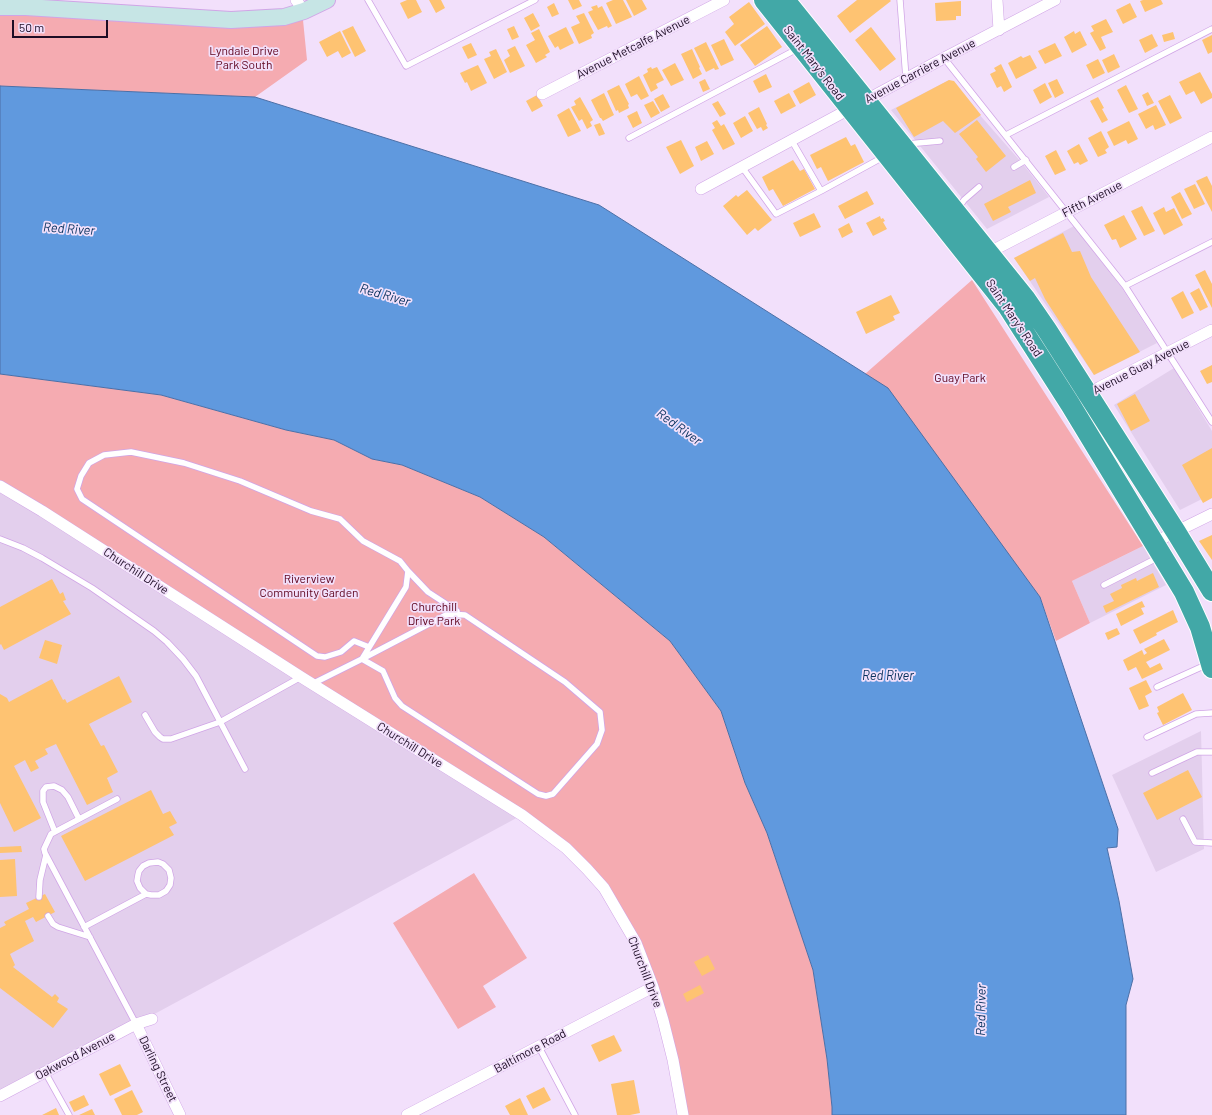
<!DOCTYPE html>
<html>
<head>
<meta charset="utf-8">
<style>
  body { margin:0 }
  #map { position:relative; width:1212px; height:1115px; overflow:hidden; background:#f2e0fb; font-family:Barlow,sans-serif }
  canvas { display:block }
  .scale { position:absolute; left:12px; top:20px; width:96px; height:18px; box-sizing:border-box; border:2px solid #1d0d25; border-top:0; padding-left:5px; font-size:12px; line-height:14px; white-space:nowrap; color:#1d0d25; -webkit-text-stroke:3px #f2e0fb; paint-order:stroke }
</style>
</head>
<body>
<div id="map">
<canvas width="1212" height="1115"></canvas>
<div class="scale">50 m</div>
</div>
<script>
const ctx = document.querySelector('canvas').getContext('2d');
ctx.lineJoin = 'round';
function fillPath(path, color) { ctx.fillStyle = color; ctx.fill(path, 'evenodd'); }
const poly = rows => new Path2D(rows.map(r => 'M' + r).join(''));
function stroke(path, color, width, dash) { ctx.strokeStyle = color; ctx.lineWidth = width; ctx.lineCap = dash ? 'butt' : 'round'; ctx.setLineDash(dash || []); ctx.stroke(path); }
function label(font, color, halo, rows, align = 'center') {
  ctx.font = font + ' Barlow,sans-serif'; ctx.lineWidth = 3.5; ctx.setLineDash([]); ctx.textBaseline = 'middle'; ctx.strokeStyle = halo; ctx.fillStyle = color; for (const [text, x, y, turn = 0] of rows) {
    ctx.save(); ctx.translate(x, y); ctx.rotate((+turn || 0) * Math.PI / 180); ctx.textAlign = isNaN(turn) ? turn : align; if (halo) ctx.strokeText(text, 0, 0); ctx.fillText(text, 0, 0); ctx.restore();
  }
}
const built = poly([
  [949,80,1022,163,1049,197,987,229,891,110],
  [1074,226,1122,288,1157,343,1094,375,1014,258],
  [1174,368,1212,431,1212,494,1180,510,1114,405],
  [0,486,522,815,136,1024,0,1096],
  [1143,546,1166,585,1090,623,1072,581],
  [1201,731,1204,849,1156,872,1112,775]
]);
const green = poly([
  [302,10,307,60,255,97,0,86,0,11,231,20],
  [972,280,1143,546,1072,581,1090,623,1056,641,1040,597,865,374],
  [0,374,161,395,286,430,334,440,372,459,402,465,480,497,544,537,670,641,721,711,745,783,767,833,813,970,827,1059,832,1107,832,1115,683,1115,673,1060,622,916,566,848,0,486],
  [474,873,527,958,483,986,496,1007,458,1029,393,923]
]);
const water = poly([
  [0,86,255,97,599,205,888,388,1040,597,1118,829,1117,847,1107,848,1119,901,1133,979,1126,1005,1126,1115,832,1115,832,1107,827,1059,813,970,767,833,745,783,721,711,670,641,544,537,480,497,402,465,372,459,334,440,286,430,161,395,0,374,0,86]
]);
const building = poly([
  [407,0,416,0,422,12,408,19,400,3],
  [429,0,441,0,445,8,436,13],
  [568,0,579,0,582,6,573,10],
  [613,0,623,0,632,17,616,24,606,3],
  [626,0,642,0,647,9,634,16],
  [857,0,890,0,891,1,850,33,837,16],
  [1143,0,1161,0,1163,4,1145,12,1140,1],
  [961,1,961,16,956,16,956,20,936,21,935,3],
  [749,2,765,24,735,46,725,32,734,24,729,17],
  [554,3,559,14,552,17,547,7],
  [1130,3,1137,17,1123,24,1116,10],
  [597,5,598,8,602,6,612,26,608,28,607,26,598,30,588,12,593,10,591,7],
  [533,13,540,26,531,31,524,18],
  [584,13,594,33,591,35,592,38,579,44,571,27,580,23,576,16],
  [1106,19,1113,32,1101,37,1106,48,1100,51,1090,33,1094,31,1091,26],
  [353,26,366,51,355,57,342,31],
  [514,26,519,37,512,40,507,29],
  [767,26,782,47,755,66,740,45],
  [566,27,574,43,560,50,558,46,555,48,548,36],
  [871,27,896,59,880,71,855,40],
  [539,29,550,52,545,55,547,57,536,63,526,45,535,40,531,33],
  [340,31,351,53,342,58,338,51,327,57,319,42],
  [1074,31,1075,34,1080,31,1087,45,1072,53,1064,37],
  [1173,32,1175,39,1164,42,1162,35],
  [1152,34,1158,46,1145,53,1139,40],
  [1212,35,1212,52,1208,54,1202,40],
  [724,39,734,60,721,66,711,45],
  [706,42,719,69,715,70,714,68,706,72,694,48],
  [471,43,477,55,468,59,462,47],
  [1055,43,1062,56,1045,64,1038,51],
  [515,46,525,66,510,73,504,60,510,56,507,50],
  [496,49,507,72,494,79,484,59,491,56,489,52],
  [692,49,700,67,699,68,702,74,693,79,681,54],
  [1114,54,1120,67,1108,73,1102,60],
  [1030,55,1037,68,1016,79,1008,63,1021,56,1023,58],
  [1098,59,1105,73,1093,79,1086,65],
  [675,63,684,80,671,86,662,70],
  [1001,64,1012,87,1004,92,1001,86,997,88,990,74,996,71,994,68],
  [478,65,487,83,471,91,467,82,465,83,460,73],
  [651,67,652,69,657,67,664,80,656,84,658,88,651,92,643,75,648,72,647,69],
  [1200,72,1212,94,1212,98,1201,104,1194,91,1186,95,1179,82],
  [766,74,772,87,759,93,753,81],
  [639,76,649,96,641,100,637,94,631,97,625,84],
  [705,79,710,89,703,92,699,82],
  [1057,79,1064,93,1055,98,1048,83],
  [949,80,954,81,981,115,955,133,943,121,914,137,896,108],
  [809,82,816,95,800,104,793,91],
  [1045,83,1052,97,1040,104,1033,90],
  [619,85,629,104,628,105,629,108,619,113,618,110,616,111,607,91],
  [1126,85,1138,109,1129,113,1117,90],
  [1148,92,1154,103,1147,106,1142,95],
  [604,93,614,115,603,121,601,118,600,118,591,100],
  [789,93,796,106,781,114,774,101],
  [663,94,670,107,661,112,654,99],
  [537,95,543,106,532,112,526,101],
  [1170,95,1182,118,1170,124,1158,101],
  [580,97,593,120,590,122,592,126,587,129,582,119,579,121,571,107,576,105,574,101],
  [1098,97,1104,108,1102,109,1108,120,1102,123,1090,101],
  [653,101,660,113,651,118,644,105],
  [718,101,726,114,720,117,712,104],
  [1156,105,1166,125,1155,130,1153,125,1146,129,1138,114],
  [759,107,767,124,766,125,768,128,763,131,761,127,757,129,748,113],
  [569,108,581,131,568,137,557,115],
  [637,111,642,123,633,128,627,116],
  [745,116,753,131,741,138,733,123],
  [717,120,721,126,724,124,735,144,723,150,712,130,715,128,712,123],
  [977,120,1006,156,986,172,976,159,978,157,959,134],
  [1129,121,1138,139,1128,144,1126,140,1114,146,1107,132],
  [600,123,605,134,599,136,594,125],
  [1101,131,1109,147,1105,150,1107,153,1098,157,1088,138],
  [846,137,851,146,855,144,864,162,828,181,821,167,817,169,810,155],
  [681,140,694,166,680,174,666,147],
  [707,141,714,154,701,161,695,147],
  [1079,144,1088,161,1080,165,1078,162,1074,164,1067,151],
  [1056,150,1066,170,1055,175,1045,156],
  [793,160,800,171,804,169,815,189,783,206,773,189,769,191,762,177],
  [1207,176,1212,186,1212,212,1196,181],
  [1030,180,1036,193,1008,207,1011,212,993,221,984,204],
  [1195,184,1205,204,1194,209,1184,189],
  [747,190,772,220,758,231,755,228,747,235,723,206,736,195,738,197],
  [867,191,874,204,845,219,838,206],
  [1180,192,1192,214,1182,219,1171,197],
  [1142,206,1155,231,1144,236,1131,211],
  [1164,207,1166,212,1174,208,1183,225,1164,235,1153,213],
  [814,213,821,227,800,237,793,223],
  [1124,215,1137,239,1120,248,1116,239,1112,240,1104,225],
  [880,216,881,219,883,218,885,221,883,222,887,229,873,236,866,223],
  [849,223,853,232,842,238,838,229],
  [1063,233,1072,252,1080,251,1091,277,1140,352,1094,375,1045,299,1035,278,1030,281,1014,258],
  [1205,270,1212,284,1212,308,1195,275],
  [1199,288,1208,307,1200,311,1190,293],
  [1183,291,1194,313,1182,319,1171,298],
  [891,295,900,313,893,316,895,320,866,334,856,312],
  [1212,365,1212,382,1207,384,1200,371],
  [1135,394,1150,421,1131,431,1117,404],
  [1212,448,1212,498,1203,503,1182,465],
  [1212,535,1212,560,1199,541],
  [1153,573,1159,587,1106,613,1103,606,1114,601,1110,594,1122,588,1121,585,1136,578,1137,581],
  [52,579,60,594,63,592,66,600,63,601,71,614,4,650,1,644,0,645,0,607],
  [1142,601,1145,607,1141,608,1144,614,1121,626,1116,614],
  [1173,610,1178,622,1156,633,1157,635,1140,644,1133,630],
  [1117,628,1120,634,1108,640,1105,633],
  [1164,639,1170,650,1146,662,1150,668,1160,663,1163,669,1142,679,1136,667,1128,671,1123,660,1142,650,1144,655,1147,653,1144,649],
  [45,640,62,645,57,664,39,658],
  [119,676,132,702,89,724,101,746,104,745,118,772,107,778,113,792,87,805,56,744,45,749,48,754,35,761,39,768,31,772,25,760,14,766,41,818,14,832,0,803,0,694,7,698,9,702,52,679,63,700,65,699,67,703],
  [1146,680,1152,692,1145,696,1149,706,1139,710,1129,688],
  [1183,693,1192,710,1163,725,1157,713,1159,712,1157,707],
  [1188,770,1202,797,1157,820,1143,793],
  [151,790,163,814,170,811,177,823,169,827,174,835,85,881,61,836],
  [21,846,22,852,0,853,0,847],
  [15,859,17,896,0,897,0,860],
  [45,894,55,912,36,922,33,917,25,921,34,941,10,954,15,965,13,967,52,997,55,994,59,998,57,1002,68,1009,53,1028,0,988,0,928,6,925,4,922,29,909,26,903],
  [708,955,715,969,702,976,694,962],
  [700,985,704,993,687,1002,683,994],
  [614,1035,622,1051,599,1062,591,1045],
  [120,1064,131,1086,110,1096,99,1074],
  [634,1080,640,1113,630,1115,617,1115,611,1084],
  [544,1087,551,1100,533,1109,526,1096],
  [132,1090,143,1112,137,1115,122,1115,114,1099],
  [84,1095,89,1105,74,1112,69,1102],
  [520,1098,528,1115,510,1115,505,1106],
  [56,1108,59,1115,42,1115],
  [92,1109,95,1115,79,1115]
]);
const lane = poly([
  [368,0,406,66,535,0],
  [900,0,906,78],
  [944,58,1125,286,1212,422],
  [1006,135,1212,29],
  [629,138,799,48],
  [792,141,821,191,885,156],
  [907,144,940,141],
  [742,167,776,214,821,191],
  [1014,167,1026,160],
  [958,209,964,200,979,187],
  [1125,286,1212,242],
  [0,539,23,548,42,558,92,588,154,631,167,642,183,659,196,676,245,769],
  [408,571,428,592,457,611,457,614],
  [1104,585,1159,557],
  [312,684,362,659,448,614,465,615,565,682,600,712,602,730,597,744,553,794,546,796,538,794,402,706,395,698,383,671,362,659,406,587,408,571,400,561,363,541,340,519,311,511,240,481,184,463,131,452,104,455,89,463,81,476,77,489,82,499,317,656,325,657,341,652,354,641,369,647],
  [1157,687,1208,664],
  [145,715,155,732,160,737,163,739,171,739,220,722,301,677],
  [1147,737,1196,714,1212,713],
  [1152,773,1197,752,1212,752],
  [117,799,51,834,44,849,45,853,136,1024],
  [1183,819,1195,842,1212,843],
  [55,832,43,802,43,791,46,787,54,786,62,790,68,797,79,819],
  [39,897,40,880,46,855],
  [48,916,53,924,58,927,90,937],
  [84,927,146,894,151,895,159,895,166,891,170,885,171,878,169,870,163,864,158,862,149,863,143,866,139,871,138,875,137,881,140,888,146,894],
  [539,1047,575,1115],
  [45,1072,69,1115]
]);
const street = poly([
  [296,0,304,11],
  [997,0,999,30],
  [542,94,724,0],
  [701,189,944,58,1055,0],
  [984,255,1212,137],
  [1070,404,1100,387,1212,330],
  [0,486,42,511,301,677,522,815,566,848,587,869,604,888,636,943,653,987,663,1020,673,1060,683,1115],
  [1155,542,1212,514],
  [136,1024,180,1115],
  [0,1096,136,1024,152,1019],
  [407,1115,653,987]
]);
const secondary = poly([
  [0,7,26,7,231,20,284,17,304,11,327,0]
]);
const highway = poly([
  [764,0,1008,307,1070,404,1184,592,1200,627,1212,668],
  [785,0,1025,298,1047,330,1176,532,1212,591]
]);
const streetNames = [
  ["Avenue Metcalfe Avenue",633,47,-27],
  ["Saint Mary's Road",814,63,52],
  ["Avenue Carrière Avenue",920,71,-28],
  ["Fifth Avenue",1092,199,-27],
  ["Saint Mary's Road",1014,318,56],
  ["Avenue Guay Avenue",1141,367,-27],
  ["Churchill Drive",136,571,33],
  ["Churchill Drive",410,745,32],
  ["Churchill Drive",645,972,69],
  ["Baltimore Road",530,1051,-28],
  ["Oakwood Avenue",75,1056,-28],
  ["Darling Street",158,1069,64]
];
const parkNames = [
  ["Lyndale Drive",244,51],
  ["Park South",244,65],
  ["Guay Park",960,378],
  ["Riverview",309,579],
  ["Community Garden",309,593],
  ["Churchill",434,607],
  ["Drive Park",434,621]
];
const waterNames = [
  ["Red River",69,229,4],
  ["Red River",385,295,16],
  ["Red River",679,427,36],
  ["Red River",888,676],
  ["Red River",981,1010,-89]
];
fillPath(built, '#e3cfed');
fillPath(green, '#f5abb1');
fillPath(water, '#6099de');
stroke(water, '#4c6fa6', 1);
fillPath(building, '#fec372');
stroke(lane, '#d0a5e6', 7);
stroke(street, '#d0a5e6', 12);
stroke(secondary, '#d0a5e6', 18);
stroke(highway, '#fff', 22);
stroke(lane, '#fff', 5.5);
stroke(street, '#fff', 11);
stroke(secondary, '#c6e5e5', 16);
stroke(highway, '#42a8a7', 20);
label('12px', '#1d0d25', '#f2e0fb', streetNames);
label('12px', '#5e031d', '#f2e0fb', parkNames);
label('italic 13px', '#06305c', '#f2e0fb', waterNames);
</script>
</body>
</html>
